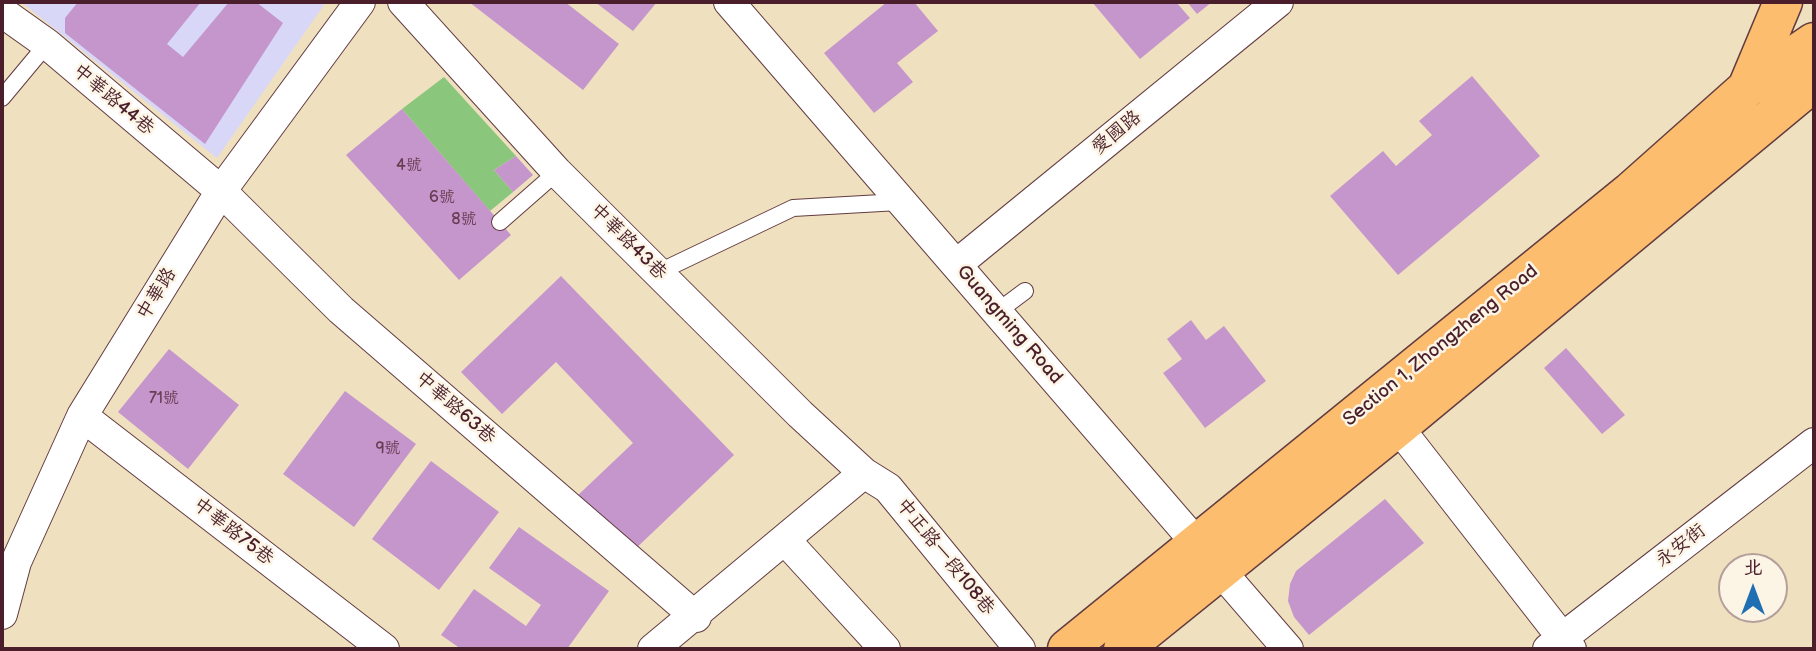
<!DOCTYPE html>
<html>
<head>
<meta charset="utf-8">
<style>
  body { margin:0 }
  #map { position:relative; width:1816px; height:651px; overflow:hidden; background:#efe0bf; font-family:"Balsamiq Sans","LXGW WenKai TC",sans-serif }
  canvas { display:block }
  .frame { position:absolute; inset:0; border:4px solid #4a1f2b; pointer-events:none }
  .north { position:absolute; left:1718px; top:553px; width:70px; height:70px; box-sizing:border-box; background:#fcf5e5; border:2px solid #b59f9b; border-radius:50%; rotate:0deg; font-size:19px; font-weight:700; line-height:28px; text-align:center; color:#4a1f2b }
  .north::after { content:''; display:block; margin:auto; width:24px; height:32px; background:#1f6fb2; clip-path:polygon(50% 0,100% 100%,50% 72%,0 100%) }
</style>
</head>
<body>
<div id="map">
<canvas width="1816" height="651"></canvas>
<div class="frame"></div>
<div class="north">北</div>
</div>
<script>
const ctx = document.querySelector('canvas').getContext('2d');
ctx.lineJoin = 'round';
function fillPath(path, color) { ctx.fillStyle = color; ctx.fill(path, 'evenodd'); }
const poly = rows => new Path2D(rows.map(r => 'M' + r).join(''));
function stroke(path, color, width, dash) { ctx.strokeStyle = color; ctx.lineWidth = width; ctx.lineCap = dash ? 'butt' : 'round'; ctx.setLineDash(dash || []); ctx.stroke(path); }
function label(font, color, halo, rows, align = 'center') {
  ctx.font = font + ' "Balsamiq Sans","LXGW WenKai TC",sans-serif'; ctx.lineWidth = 5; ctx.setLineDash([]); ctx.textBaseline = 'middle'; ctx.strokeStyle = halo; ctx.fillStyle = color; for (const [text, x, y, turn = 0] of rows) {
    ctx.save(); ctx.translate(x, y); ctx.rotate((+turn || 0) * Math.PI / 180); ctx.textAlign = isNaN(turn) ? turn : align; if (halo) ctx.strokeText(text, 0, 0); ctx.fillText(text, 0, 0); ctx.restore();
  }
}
const built = poly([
  [21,2,326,2,217,158]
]);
const green = poly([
  [444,77,516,156,494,170,513,192,490,211,402,109]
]);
const building = poly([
  [78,2,201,2,167,44,183,57,229,2,256,2,283,23,205,144,65,33,65,18],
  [469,2,565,2,619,44,583,90],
  [595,2,657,2,633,31],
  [887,2,914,2,938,31,897,63,913,82,874,113,824,53],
  [1092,2,1176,2,1190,18,1140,59],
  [1187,2,1212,2,1197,14],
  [1472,76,1540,156,1398,275,1330,196,1383,151,1396,166,1432,135,1419,121],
  [402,109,511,235,459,280,346,155],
  [516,156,533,175,513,192,494,170],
  [561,276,734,455,630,554,575,498,633,443,556,362,502,414,461,372],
  [1191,320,1206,340,1224,326,1266,381,1205,428,1163,373,1182,359,1167,339],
  [1566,348,1625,415,1602,434,1544,368],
  [169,349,239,405,188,469,118,412],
  [345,391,416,444,354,527,283,474],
  [431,461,499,512,439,590,372,539],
  [1385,499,1424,543,1309,635,1294,617,1288,601,1290,584,1296,571],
  [519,527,609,591,567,649,461,649,441,635,474,589,526,626,541,605,489,568]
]);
const service = poly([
  [2,98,47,44],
  [500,222,557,172],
  [659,272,793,208,899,202],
  [997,312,1025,291]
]);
const minor = poly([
  [403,2,557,172,800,414,864,473,888,488,1020,649],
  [729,2,1288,649],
  [2,12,47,44,221,191,341,310,696,617],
  [957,264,1278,2],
  [82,416,384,649],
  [1398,427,1571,649],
  [786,541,885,649],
  [2,614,16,562,82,416,221,191,360,2],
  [653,649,864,473],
  [1548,649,1814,443]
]);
const primary = poly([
  [1747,88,1783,2],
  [1067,649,1630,192,1747,88,1814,42],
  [1123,649,1398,427,1814,82]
]);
const numberNames = [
  ["4號",409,166],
  ["6號",442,198],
  ["8號",464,220],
  ["71號",164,399],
  ["9號",388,449]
];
const streetNames = [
  ["中華路44巷",113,100,40],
  ["愛國路",1117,133,-39],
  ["中華路43巷",628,242,45],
  ["中華路",157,294,-58],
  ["Guangming Road",1009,325,49],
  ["Section 1, Zhongzheng Road",1441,346,-39],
  ["中華路63巷",455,408,41],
  ["中華路75巷",233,532,38],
  ["永安街",1681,546,-38],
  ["中正路一段108巷",945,557,51]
];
fillPath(built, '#d9d7f8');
fillPath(green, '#8ac67c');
fillPath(building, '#c596cc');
stroke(service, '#633c41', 18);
stroke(minor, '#633c41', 32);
stroke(primary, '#633c41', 41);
stroke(service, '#fff', 16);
stroke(minor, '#fff', 30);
stroke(primary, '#fcbd6f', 38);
label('16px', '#693d53', null, numberNames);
label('19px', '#4a1f2b', '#fcf5e5', streetNames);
</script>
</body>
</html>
